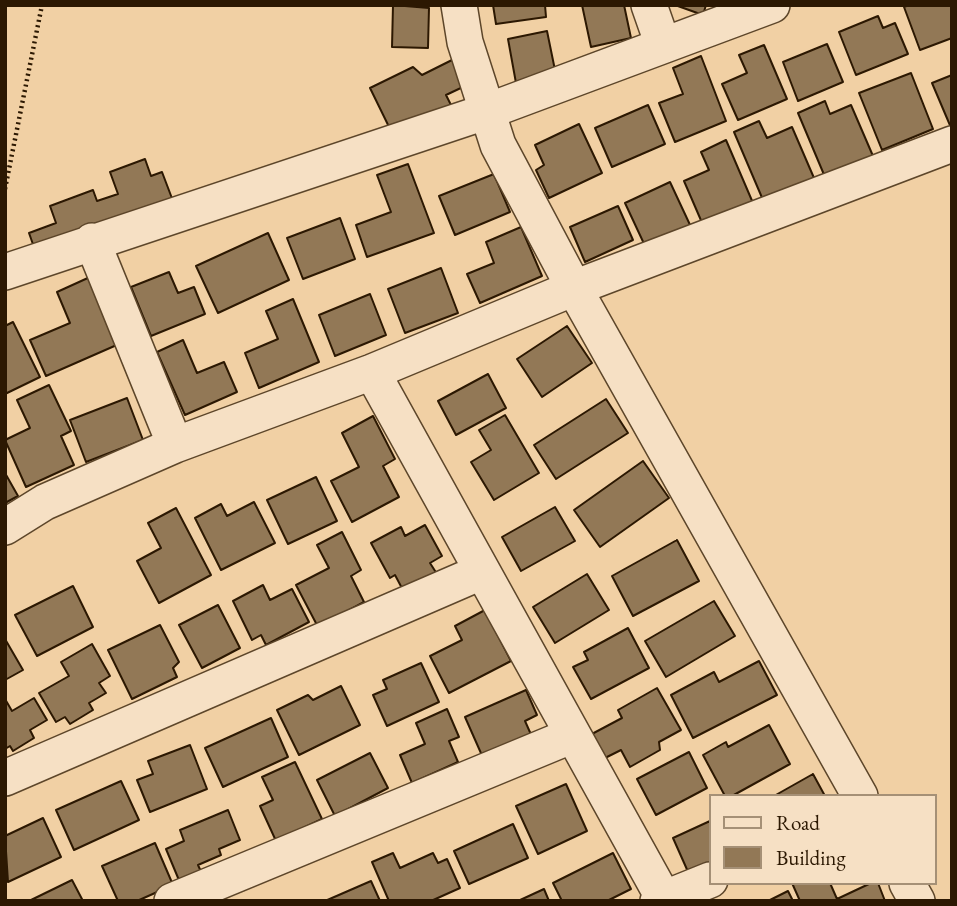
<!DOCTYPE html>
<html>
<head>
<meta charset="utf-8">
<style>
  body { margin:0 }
  #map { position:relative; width:957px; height:906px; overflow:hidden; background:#f1d0a4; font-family:"EB Garamond",serif }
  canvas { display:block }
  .frame { position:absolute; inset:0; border:7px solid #2c1802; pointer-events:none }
  .legend { position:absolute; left:709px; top:794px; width:228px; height:91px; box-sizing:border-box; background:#f6e0c4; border:2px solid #a59076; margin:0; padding:9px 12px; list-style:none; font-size:21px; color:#2c1802 }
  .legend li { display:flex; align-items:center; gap:14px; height:35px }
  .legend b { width:35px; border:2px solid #a59076 }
</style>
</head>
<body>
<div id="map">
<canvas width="957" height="906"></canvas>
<div class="frame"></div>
<ul class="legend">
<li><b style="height:9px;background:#f6e0c4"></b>Road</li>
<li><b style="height:19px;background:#927856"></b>Building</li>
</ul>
</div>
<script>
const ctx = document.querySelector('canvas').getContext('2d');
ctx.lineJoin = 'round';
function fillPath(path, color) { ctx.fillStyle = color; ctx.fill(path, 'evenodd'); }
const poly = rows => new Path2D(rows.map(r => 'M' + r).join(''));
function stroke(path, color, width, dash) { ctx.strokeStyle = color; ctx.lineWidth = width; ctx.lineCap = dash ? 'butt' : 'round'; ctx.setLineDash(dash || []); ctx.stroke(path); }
const building = poly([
  [393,5,429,8,428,48,392,47,393,5],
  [493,5,545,5,546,17,496,24,493,5],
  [582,5,624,5,631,38,591,47,582,5],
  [675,5,706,5,703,15,675,5],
  [909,5,952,5,952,38,920,50,904,7,909,5],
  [878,16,883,28,895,23,908,54,856,75,839,32,878,16],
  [547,31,556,75,516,83,508,39,547,31],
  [827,44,843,82,798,101,783,62,827,44],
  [764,45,787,99,738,120,722,84,747,73,739,55,764,45],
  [701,56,726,121,675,142,659,103,683,94,673,68,701,56],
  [452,60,465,86,446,95,451,105,392,133,370,88,413,67,422,75,452,60],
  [911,73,933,129,882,150,859,93,911,73],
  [952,75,952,130,932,83,952,75],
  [825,101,830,114,851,105,873,156,825,177,798,113,825,101],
  [648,105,665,144,612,167,595,128,648,105],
  [759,121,767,138,792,127,814,178,763,200,734,132,759,121],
  [579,124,602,173,549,198,536,170,544,165,535,145,579,124],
  [726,140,753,203,703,225,684,181,709,170,701,152,726,140],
  [145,159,151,176,162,172,173,201,35,250,29,233,56,223,50,206,93,190,97,201,118,194,110,172,145,159],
  [408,164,434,233,367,257,356,225,391,212,377,175,408,164],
  [494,174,510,212,455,235,439,196,494,174],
  [670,182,691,227,646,248,625,203,670,182],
  [618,206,633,240,585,262,570,227,618,206],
  [340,218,355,259,303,279,287,238,340,218],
  [521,227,542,276,480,303,467,274,494,263,486,242,521,227],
  [268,233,289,280,218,313,196,266,268,233],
  [441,268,458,313,405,333,388,289,441,268],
  [169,272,178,293,194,287,205,314,151,336,131,287,169,272],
  [90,277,119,344,46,376,30,340,70,323,57,292,90,277],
  [370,294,386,335,335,356,319,315,370,294],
  [293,299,319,362,259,388,245,353,278,339,266,311,293,299],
  [13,322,40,377,5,394,5,326,13,322],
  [567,326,592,363,542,397,517,359,567,326],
  [183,340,197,373,224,362,237,392,185,415,157,352,183,340],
  [488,374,506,408,456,435,438,401,488,374],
  [49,385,71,431,61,436,74,465,26,487,5,440,30,428,17,400,49,385],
  [127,398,143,440,86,462,70,420,127,398],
  [606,399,628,433,556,479,534,445,606,399],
  [505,415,539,473,494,500,471,462,491,450,479,430,505,415],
  [373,416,395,459,383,466,399,497,352,522,331,481,359,467,342,433,373,416],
  [643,461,669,498,600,547,574,510,643,461],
  [5,473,18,496,5,503,5,473],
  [316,477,337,521,288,544,267,500,316,477],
  [254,502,275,543,221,570,195,518,221,504,227,516,254,502],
  [555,507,575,541,521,571,502,537,555,507],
  [176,508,211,575,159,603,137,561,161,548,148,523,176,508],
  [425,525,442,556,430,563,437,574,404,592,395,575,390,578,371,543,401,527,405,536,425,525],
  [342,532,361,570,351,576,364,602,318,627,296,585,329,568,317,545,342,532],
  [677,540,699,581,633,616,612,576,677,540],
  [587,574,609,610,555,643,533,607,587,574],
  [263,585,270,600,292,589,309,622,266,645,261,635,252,640,233,601,263,585],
  [73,586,93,627,37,656,15,615,73,586],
  [714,601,735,636,666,677,645,641,714,601],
  [218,605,240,648,202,668,179,625,218,605],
  [485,610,511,661,449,693,430,656,462,640,455,626,485,610],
  [160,625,179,662,173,668,177,677,132,699,108,650,160,625],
  [628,628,649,668,591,699,573,667,588,660,584,652,628,628],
  [5,639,23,670,5,680,5,639],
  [92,644,110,676,99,683,106,693,89,703,93,710,70,724,65,717,56,722,39,693,69,676,61,662,92,644],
  [759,661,777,695,693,738,671,695,714,672,719,682,759,661],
  [421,663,439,702,387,726,373,695,387,689,383,680,421,663],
  [341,686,360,725,299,755,277,710,308,695,313,700,341,686],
  [657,688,681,730,659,742,660,750,630,767,621,750,603,759,590,735,622,718,618,710,657,688],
  [526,690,537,715,525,721,533,739,484,760,465,717,526,690],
  [34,698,47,720,30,730,34,738,13,751,10,746,5,749,5,699,12,711,34,698],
  [447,709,459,737,449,741,458,762,412,783,400,755,425,744,416,723,447,709],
  [271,718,288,757,223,787,205,748,271,718],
  [769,725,790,764,732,796,725,796,703,755,726,742,728,747,769,725],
  [190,745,207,789,150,812,137,780,153,774,148,761,190,745],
  [689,752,707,788,656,815,637,779,689,752],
  [370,753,388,788,335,816,317,780,370,753],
  [295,762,322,819,276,841,260,806,273,800,262,777,295,762],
  [813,774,825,796,774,796,813,774],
  [121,781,139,820,74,850,56,810,121,781],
  [566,784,587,831,538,854,516,806,566,784],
  [228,810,240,840,219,849,221,855,198,865,203,876,181,885,166,849,184,841,180,830,228,810],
  [43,818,61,857,8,882,5,836,43,818],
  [710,821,710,864,689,874,673,838,710,821],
  [513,824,528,858,469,884,454,851,513,824],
  [155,843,173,885,137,901,118,901,102,866,155,843],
  [393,853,400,868,433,853,438,863,447,859,460,888,431,901,389,901,372,862,393,853],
  [613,853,631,889,607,901,562,901,553,883,613,853],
  [72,880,83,901,29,901,72,880],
  [371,881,380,901,325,901,371,881],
  [792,883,830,883,837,899,871,883,878,883,885,901,800,901,792,883],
  [544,889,549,901,518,901,544,889],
  [788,891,793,901,768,901,788,891]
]);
const path = poly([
  [5,189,42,5]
]);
const street = poly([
  [459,5,465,42,498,145,574,288,860,796],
  [649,5,663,45],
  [92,241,175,445],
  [5,272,488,111,772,5],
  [372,372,664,899],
  [5,527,45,502,175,445,372,372,574,288,952,144],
  [5,778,481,572],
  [907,883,917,901],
  [172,901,573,735],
  [658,901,710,880]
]);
fillPath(building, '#927856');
stroke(building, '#2c1802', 2);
stroke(street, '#5d462a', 38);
stroke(path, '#2c1802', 4.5, [2, 3.5]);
stroke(street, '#f6e0c4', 35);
</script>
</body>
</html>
